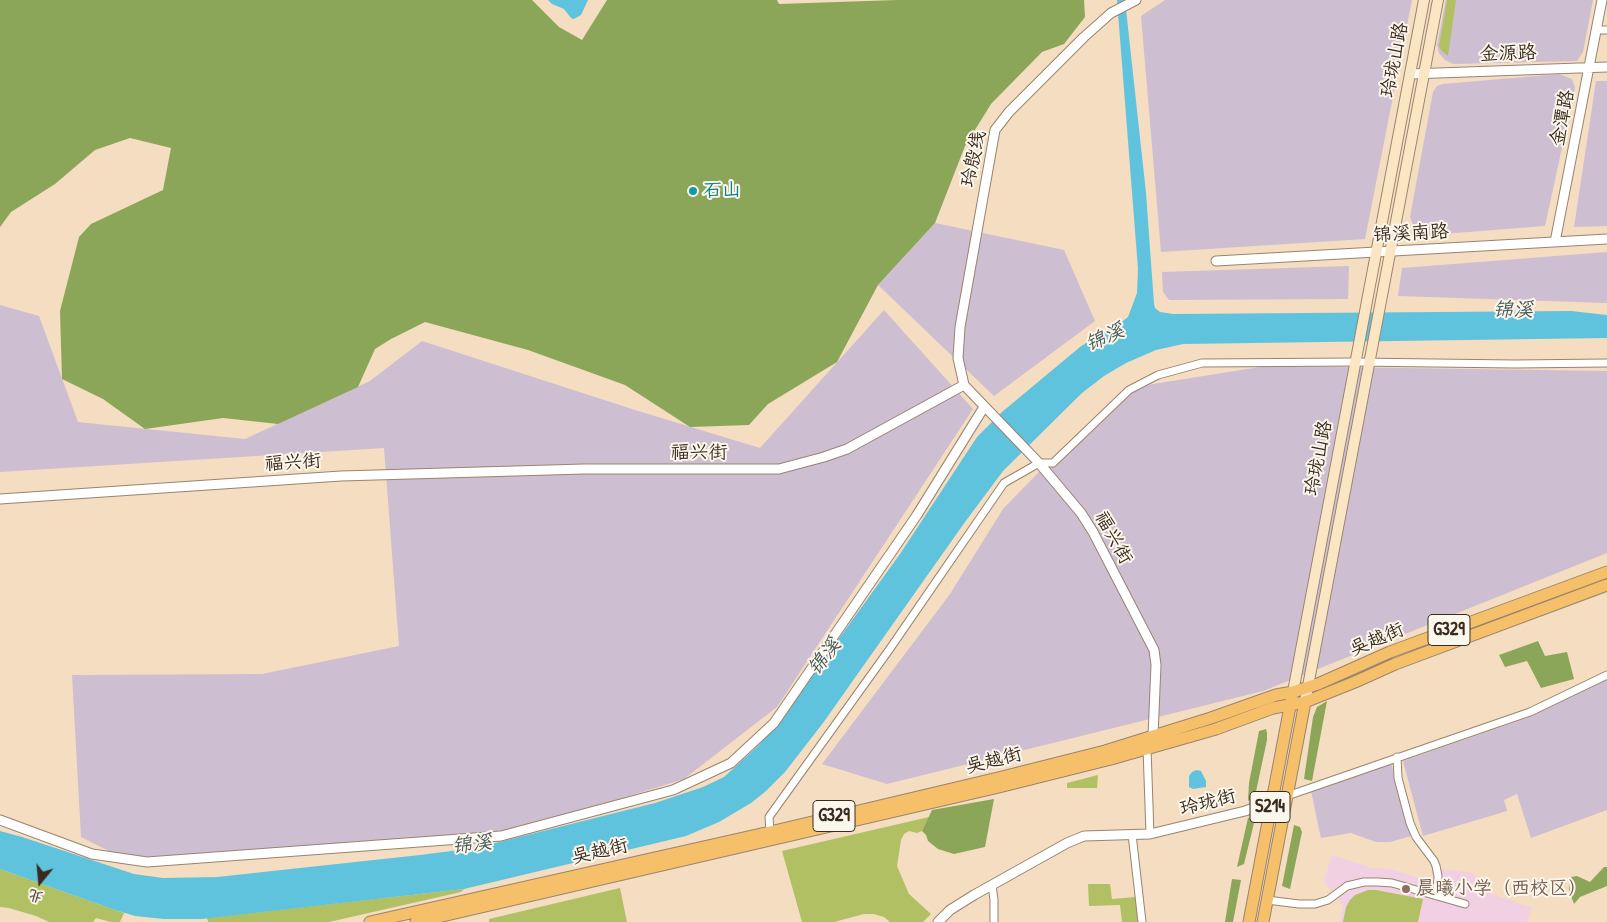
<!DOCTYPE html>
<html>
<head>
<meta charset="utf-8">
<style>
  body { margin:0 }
  #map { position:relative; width:1607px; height:922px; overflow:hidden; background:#f4ddc0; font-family:"Patrick Hand","LXGW WenKai TC",sans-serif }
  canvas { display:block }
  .north { position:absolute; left:15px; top:857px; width:50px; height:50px; -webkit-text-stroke:4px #fbf7ec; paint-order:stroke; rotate:197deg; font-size:14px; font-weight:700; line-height:20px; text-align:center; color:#3b2a1e }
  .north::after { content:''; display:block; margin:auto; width:18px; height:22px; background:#3b2a1e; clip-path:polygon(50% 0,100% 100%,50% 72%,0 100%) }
</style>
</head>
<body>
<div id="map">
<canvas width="1607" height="922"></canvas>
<div class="north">北</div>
</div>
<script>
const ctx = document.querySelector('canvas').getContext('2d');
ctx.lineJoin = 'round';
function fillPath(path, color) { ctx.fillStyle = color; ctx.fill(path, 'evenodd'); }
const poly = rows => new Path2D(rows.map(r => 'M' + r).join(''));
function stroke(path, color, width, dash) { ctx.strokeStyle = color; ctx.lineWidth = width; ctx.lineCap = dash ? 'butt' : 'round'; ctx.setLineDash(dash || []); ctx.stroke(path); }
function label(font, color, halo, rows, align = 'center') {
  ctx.font = font + ' "Patrick Hand","LXGW WenKai TC",sans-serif'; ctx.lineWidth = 4; ctx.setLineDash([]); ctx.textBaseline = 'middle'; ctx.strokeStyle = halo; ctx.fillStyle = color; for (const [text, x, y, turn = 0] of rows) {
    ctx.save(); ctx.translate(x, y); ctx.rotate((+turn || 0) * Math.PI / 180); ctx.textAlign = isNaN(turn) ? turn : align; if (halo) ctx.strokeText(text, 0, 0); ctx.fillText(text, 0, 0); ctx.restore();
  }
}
const built = poly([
  [1332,855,1372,868,1390,869,1416,877,1441,879,1440,869,1473,873,1484,891,1532,908,1527,922,1340,922,1343,906,1324,881]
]);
const industrial = poly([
  [1165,0,1412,0,1365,239,1161,252,1141,16],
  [1446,0,1593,0,1583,52,1577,61,1453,64,1445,60,1439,53,1437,45],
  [1559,74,1572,79,1575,88,1545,226,1430,235,1415,230,1410,217,1433,92,1437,86,1443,84],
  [1596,81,1607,81,1607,226,1574,227],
  [935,223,1064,250,1095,321,994,396,878,285],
  [1607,252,1607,303,1398,296,1402,268],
  [1349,266,1348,299,1169,300,1163,292,1162,272],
  [0,305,39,316,78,422,245,439,370,381,422,341,635,410,760,448,884,310,973,409,777,707,684,779,491,839,123,858,81,837,72,675,262,674,399,646,384,448,0,472],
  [1266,366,1607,371,1607,553,1263,691,887,784,822,764,950,594,1003,509,1065,445,1141,386],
  [1607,679,1607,810,1531,838,1517,794,1504,800,1507,811,1423,836,1403,761,1527,718],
  [1391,763,1411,836,1390,842,1376,842,1351,833,1321,838,1311,791]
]);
const green = poly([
  [1447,0,1456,0,1448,56,1441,50,1439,46],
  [1098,775,1097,788,1067,788,1067,783],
  [929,817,922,831,917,833,909,831,904,834,901,840,897,866,909,894,931,914,923,922,890,922,884,917,874,914,864,914,834,922,802,922,782,851],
  [0,869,112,909,124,913,120,922,111,922,96,918,93,922,49,922,36,916,9,908,0,907],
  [1088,884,1110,884,1112,899,1135,897,1139,922,1122,922,1120,905,1089,906],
  [620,888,627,922,489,922,489,919],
  [464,889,461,892,329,922,208,922,207,918],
  [1368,890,1376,890,1423,899,1418,922,1343,922,1346,907,1350,900,1355,895]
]);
const forest = poly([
  [0,0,532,0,559,27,582,40,607,0,777,0,779,4,897,0,1084,0,1085,17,1064,44,1042,52,991,104,965,146,935,223,878,285,837,362,768,404,749,425,690,427,625,385,528,350,425,322,391,339,375,349,358,387,278,424,223,418,145,429,103,399,62,379,60,311,79,237,91,224,163,190,171,148,130,138,95,150,55,184,11,212,0,227],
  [1538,641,1545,656,1567,652,1574,679,1541,688,1527,661,1505,667,1499,655],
  [1327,701,1312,781,1304,779,1313,717,1317,707],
  [1266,729,1267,733,1267,740,1255,796,1248,801,1249,783,1259,731],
  [994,799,985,847,954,854,938,849,928,841,926,835,922,831,932,810],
  [1248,818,1255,819,1244,864,1237,867],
  [1294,825,1300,827,1302,832,1290,889,1282,886],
  [1604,867,1607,867,1607,886,1580,897,1574,904,1569,890,1571,877,1577,876,1590,882],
  [1232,879,1241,880,1233,922,1225,922]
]);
const water = poly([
  [548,0,588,0,581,15,574,19,571,18,564,9,552,4],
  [1117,0,1125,0,1146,193,1154,304,1155,308,1160,312,1173,314,1571,311,1607,315,1607,338,1183,344,1156,350,1126,363,1104,376,1082,393,1003,471,965,522,823,723,785,772,766,791,751,803,719,822,686,836,464,889,202,919,164,919,135,916,112,909,0,869,0,831,22,837,134,874,163,878,217,877,420,855,475,848,655,803,703,787,724,777,758,746,796,698,900,554,977,437,1002,412,1080,347,1095,337,1119,324,1128,317,1137,293,1138,269],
  [1196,770,1201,771,1206,781,1206,787,1193,789,1189,787,1189,776,1192,772]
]);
const minor = poly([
  [1596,30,1607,30],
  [1147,748,1150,834],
  [1397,757,1398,778,1410,823,1416,837,1434,861,1436,866,1438,876,1437,896],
  [1287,796,1530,712,1607,675],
  [770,832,769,817,889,650,1004,483,1039,463,1053,463,1129,390,1158,375,1202,363,1355,362,1515,364,1607,363],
  [1132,834,1142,922],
  [992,885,994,900,994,922],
  [1267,900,1299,904,1315,904,1328,900,1347,886,1364,882,1378,882,1392,883,1465,904]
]);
const tertiary = poly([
  [1410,74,1607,67],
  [1555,242,1602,0],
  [1216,261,1607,239],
  [964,385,958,358,960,327,995,130,1009,112,1084,37,1111,13,1136,0],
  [0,499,341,476,584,469,779,469,824,457,847,449,964,385,1039,463,1081,513,1093,532,1154,650,1156,665,1153,736],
  [0,820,92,854,147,862,501,836,673,790,731,763,774,723,917,515,984,407],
  [938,922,950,910,974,895,1067,843,1084,836,1150,834,1245,811,1287,796]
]);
const secondary = poly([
  [1293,692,1424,0],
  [1305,702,1438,0]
]);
const primary = poly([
  [1249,922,1292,696],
  [1263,922,1305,702]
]);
const trunk = poly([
  [370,922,770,832,998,778,1105,751,1211,718,1276,695,1293,692,1318,684,1390,652,1607,572],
  [416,922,999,787,1111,759,1216,729,1273,708,1305,702,1355,682,1395,664,1607,585]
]);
const markers = [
  [693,191,5,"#0f9aa8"],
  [1406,889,5,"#8d6e63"]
];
const shields = [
  [1449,630,42],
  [1270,807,40],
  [834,816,42]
];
const shieldNames = [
  ["G329",1449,630],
  ["S214",1270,807],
  ["G329",834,816]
];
const streetNames = [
  ["金源路",1508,54,-2],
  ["玲珑山路",1395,60,-79],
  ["金潭路",1563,118,-79],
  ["玲殷线",974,159,-78],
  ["锦溪南路",1411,234,-3],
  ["福兴街",699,453],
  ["玲珑山路",1319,458,-79],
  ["福兴街",293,463,-4],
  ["福兴街",1113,538,61],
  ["吴越街",1377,640,-23],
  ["吴越街",994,761,-14],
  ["玲珑街",1208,803,-14],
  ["吴越街",600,852,-13]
];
const cultureNames = [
  ["石山",703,191]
];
const educationNames = [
  ["晨曦小学（西校区）",1416,889]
];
const waterNames = [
  ["锦溪",1513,311],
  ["锦溪",1105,338,-24],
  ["锦溪",825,657,-53],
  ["锦溪",472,845,-7]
];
fillPath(built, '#f1d0e3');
fillPath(industrial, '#cebed1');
fillPath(green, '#b0c063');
fillPath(forest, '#8ca659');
fillPath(water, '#60c3de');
stroke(minor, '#98846f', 9);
stroke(tertiary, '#98846f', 11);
stroke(secondary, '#98846f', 12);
stroke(primary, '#98846f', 13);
stroke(trunk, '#98846f', 13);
stroke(minor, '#fff', 7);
stroke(tertiary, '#fff', 9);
stroke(secondary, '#fbe6c4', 10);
stroke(primary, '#f6c06b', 11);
stroke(trunk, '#f6c06b', 11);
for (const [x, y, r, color] of markers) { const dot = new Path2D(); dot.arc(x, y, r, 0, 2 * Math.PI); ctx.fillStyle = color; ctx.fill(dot); stroke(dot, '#fbf7ec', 2); }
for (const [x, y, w] of shields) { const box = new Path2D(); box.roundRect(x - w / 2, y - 15.5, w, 31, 4); ctx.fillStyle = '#fbf7ec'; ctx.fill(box); stroke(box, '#3b2a1e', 1); }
label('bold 18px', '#3b2a1e', null, shieldNames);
label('19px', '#3b2a1e', '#fbf7ec', streetNames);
label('19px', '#0d838f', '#fbf7ec', cultureNames, 'left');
label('19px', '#785e54', '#fbf7ec', educationNames, 'left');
label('italic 20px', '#465858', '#fbf7ec', waterNames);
</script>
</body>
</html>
